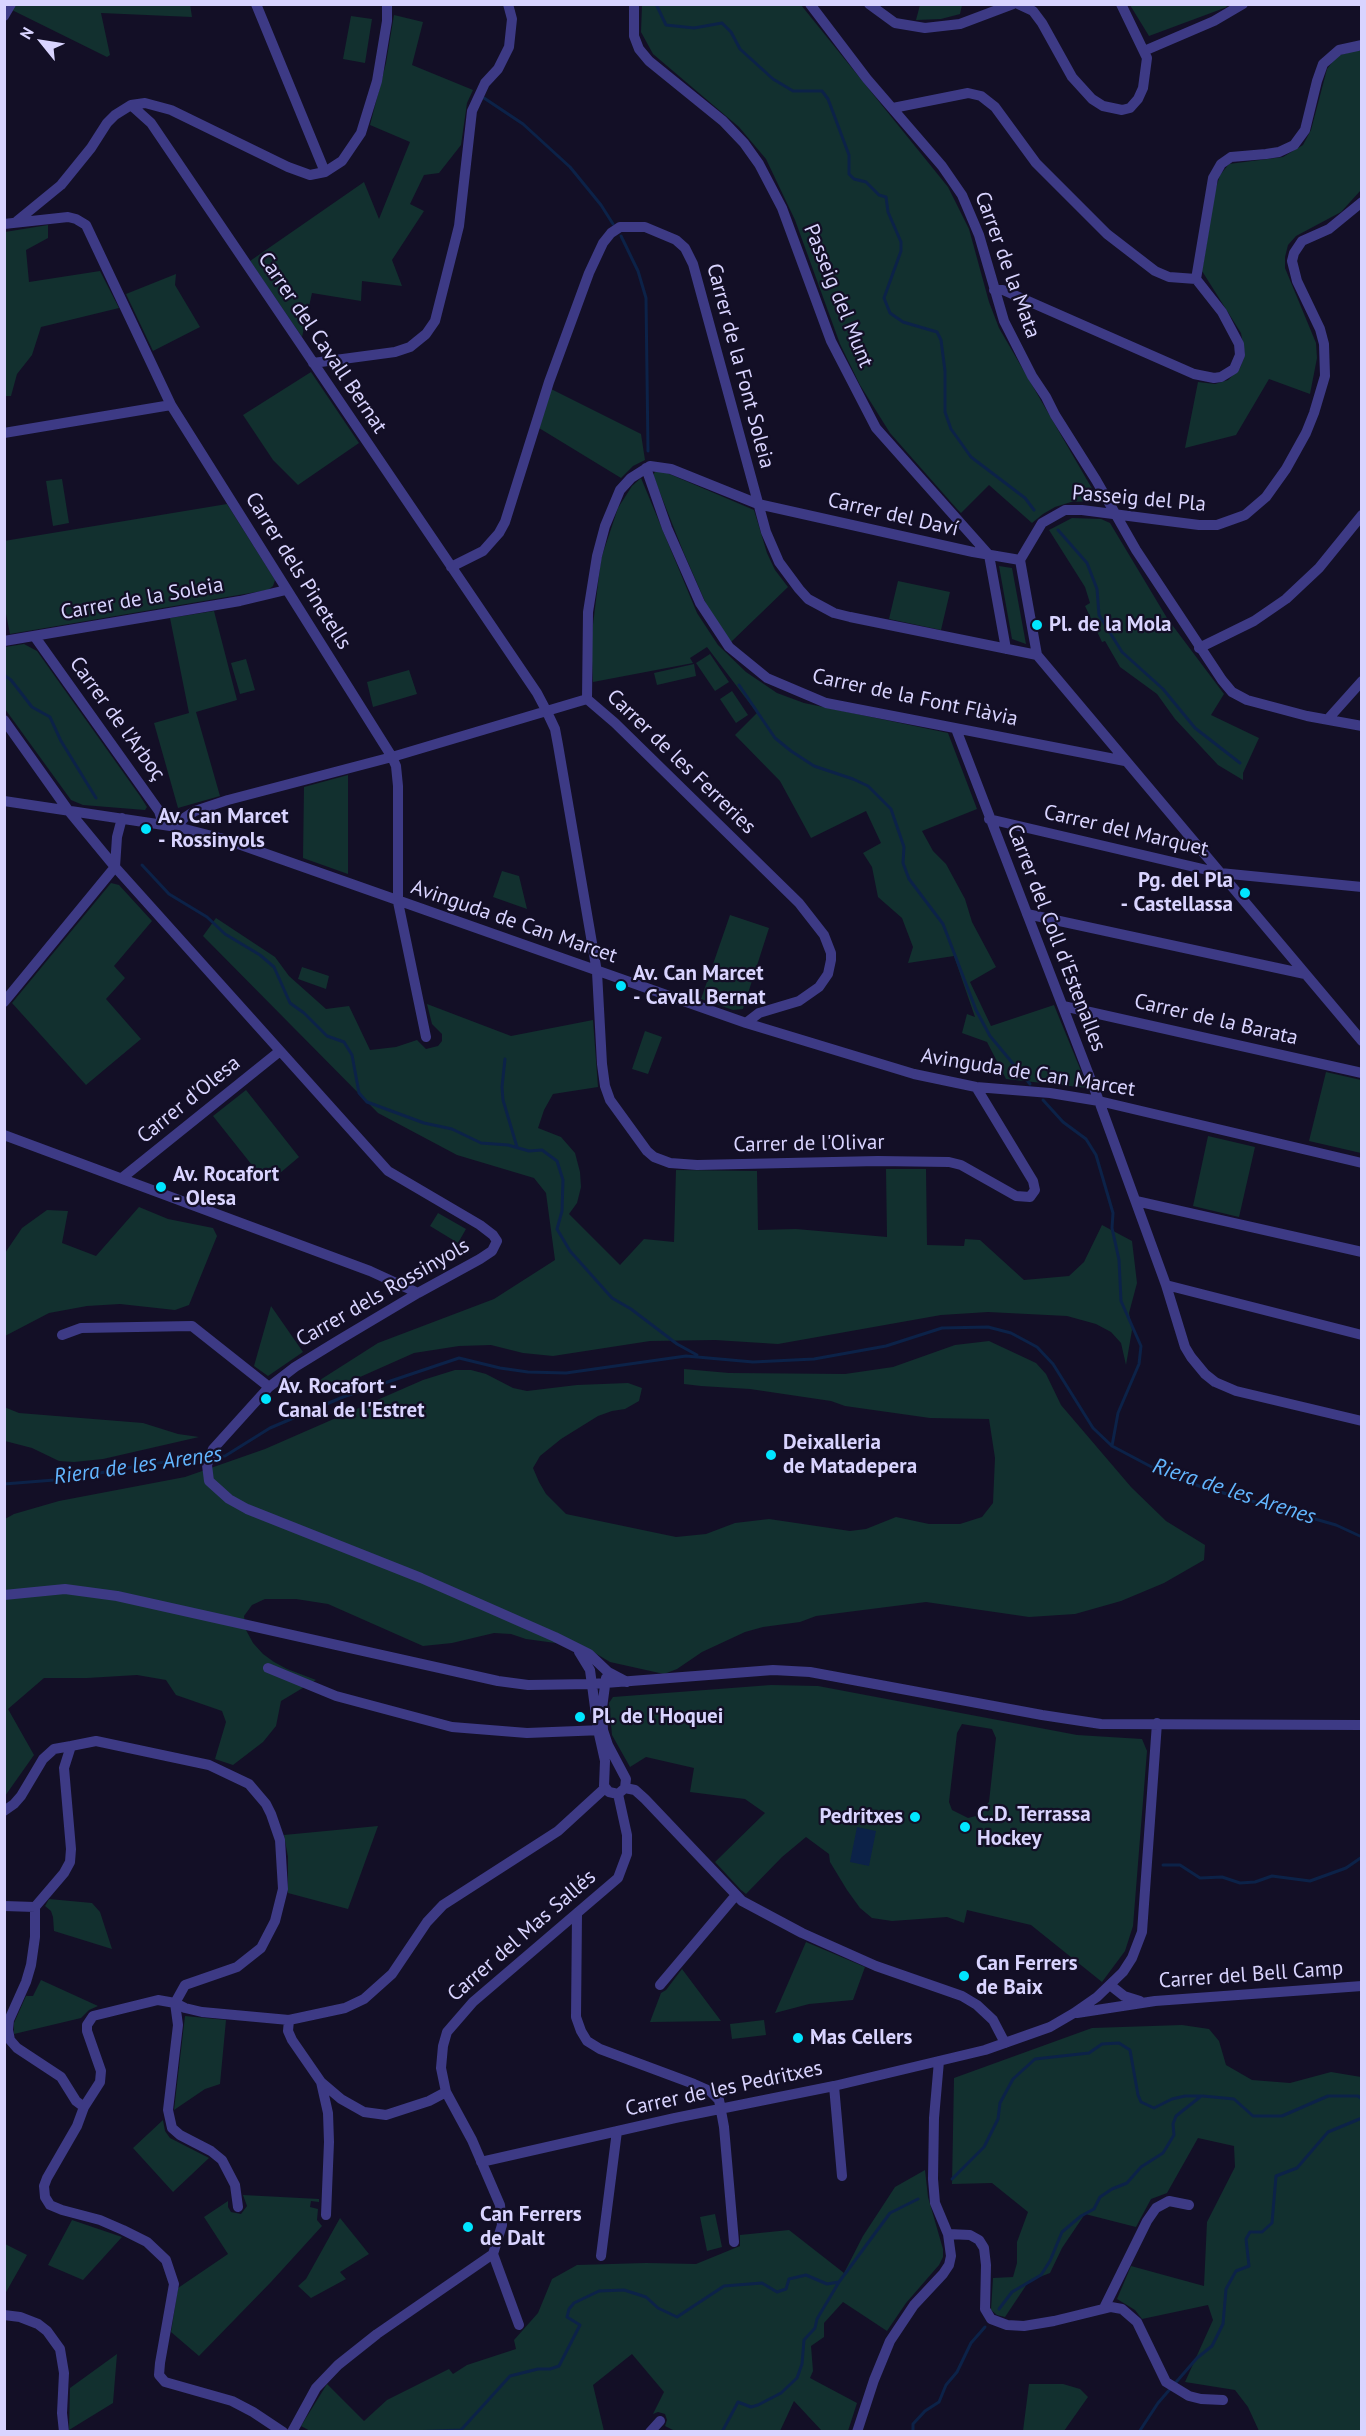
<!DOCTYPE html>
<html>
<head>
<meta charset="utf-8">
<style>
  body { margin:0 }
  #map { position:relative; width:1366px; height:2436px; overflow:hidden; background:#130f26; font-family:"PT Sans",sans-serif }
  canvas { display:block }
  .frame { position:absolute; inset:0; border:6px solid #d9d4ff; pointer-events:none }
  .north { position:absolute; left:12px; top:12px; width:60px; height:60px; -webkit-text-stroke:4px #130f26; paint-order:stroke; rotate:300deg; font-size:16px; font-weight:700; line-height:24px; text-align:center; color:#d9d4ff }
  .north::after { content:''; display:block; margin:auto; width:21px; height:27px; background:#d9d4ff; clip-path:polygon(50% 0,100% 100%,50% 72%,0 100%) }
</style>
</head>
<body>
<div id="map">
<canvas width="1366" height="2436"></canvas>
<div class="frame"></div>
<div class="north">N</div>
</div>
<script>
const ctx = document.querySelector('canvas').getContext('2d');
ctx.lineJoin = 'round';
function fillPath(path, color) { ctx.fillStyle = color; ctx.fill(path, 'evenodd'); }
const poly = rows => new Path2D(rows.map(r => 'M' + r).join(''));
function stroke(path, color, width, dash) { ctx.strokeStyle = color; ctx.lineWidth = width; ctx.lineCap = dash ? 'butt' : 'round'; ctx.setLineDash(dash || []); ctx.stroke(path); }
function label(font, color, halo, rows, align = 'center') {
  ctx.font = font + ' "PT Sans",sans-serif'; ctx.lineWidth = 4.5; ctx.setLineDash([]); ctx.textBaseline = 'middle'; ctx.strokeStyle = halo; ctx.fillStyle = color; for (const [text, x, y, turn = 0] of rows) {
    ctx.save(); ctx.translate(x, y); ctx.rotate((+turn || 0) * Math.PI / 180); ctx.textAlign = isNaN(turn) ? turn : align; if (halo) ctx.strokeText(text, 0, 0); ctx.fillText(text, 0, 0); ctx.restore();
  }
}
const green = poly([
  [16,4,190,4,192,17,101,13,110,55,107,57,12,10],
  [642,5,801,5,948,187,969,229,989,302,999,328,1094,492,1096,498,1094,501,1071,502,1055,507,1043,514,1032,523,989,485,961,513,957,509,890,433,860,385,840,344,795,220,766,159,739,127,653,54,641,32],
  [920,5,920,4,962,5,960,14,941,19,916,20],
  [1225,5,1227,7,1149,36,1130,5],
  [394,15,423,22,412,65,473,90,467,103,461,145,439,173,424,175,410,204,424,211,392,260,402,286,362,281,361,301,312,293,302,337,250,261,364,182,379,219,410,142,370,125,386,63],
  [351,16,372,19,365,63,343,59],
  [1353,51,1361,51,1361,190,1341,212,1296,236,1288,245,1285,257,1285,268,1316,343,1317,358,1310,394,1269,379,1236,435,1185,448,1198,382,1215,384,1228,380,1240,368,1245,355,1241,333,1202,271,1215,191,1220,175,1229,164,1283,157,1303,145,1311,130,1327,69,1337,56],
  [48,225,48,238,26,250,29,282,100,271,119,308,41,327,32,355,17,374,11,396,5,396,5,232],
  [176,274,175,285,200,327,153,351,126,294],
  [311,372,359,443,298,485,273,460,243,415],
  [551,389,641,434,645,460,633,466,621,478,539,428],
  [660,470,754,510,767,553,775,570,788,587,731,642,707,606,683,551,653,475,655,472],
  [641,478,697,613,718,645,746,672,777,693,804,703,948,733,977,809,922,831,933,851,946,864,965,899,972,922,996,967,970,982,991,1026,1054,1005,1088,1088,1006,1079,987,1042,962,1033,967,1014,975,1017,954,956,908,963,913,947,902,918,878,897,872,867,863,853,881,843,866,811,811,838,780,781,735,735,757,713,707,647,690,658,693,663,593,682,591,641,601,559,618,508,632,486],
  [62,479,69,523,53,526,46,481],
  [227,504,275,580,273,586,268,590,10,634,5,609,4,541],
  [1072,518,1101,519,1110,523,1167,618,1224,694,1211,715,1259,738,1243,773,1243,780,1218,765,1175,719,1157,694,1120,667,1105,641,1102,642,1085,606,1090,603,1085,587,1049,530],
  [999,566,1012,568,1026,644,1012,639],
  [898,581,950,592,941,630,889,619],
  [214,611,237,700,196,712,220,796,178,808,154,723,189,713,170,618],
  [24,644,37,651,140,796,147,807,145,810,83,805,71,800,5,709,5,647],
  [710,654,729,682,715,691,696,663],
  [246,659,255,690,240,694,231,663],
  [694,664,696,676,657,685,654,673],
  [409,670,417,694,373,707,367,682],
  [732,691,748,715,736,723,720,699],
  [348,775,348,874,303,858,304,787],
  [502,871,519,876,527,909,493,897],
  [111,883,119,885,152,921,114,966,125,978,106,999,141,1039,86,1085,12,1003],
  [730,915,769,928,743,1009,733,1010,701,999],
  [216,918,275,957,289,976,326,1009,349,1006,370,1050,396,1047,417,1040,426,1049,438,1046,442,1041,442,1034,432,1024,427,1004,511,1036,593,1020,598,1087,553,1094,544,1110,538,1128,561,1137,575,1153,580,1172,581,1187,577,1203,569,1214,620,1265,644,1239,674,1242,676,1170,757,1171,758,1230,796,1229,887,1237,886,1169,926,1169,927,1245,964,1246,965,1239,980,1240,1024,1280,1069,1276,1084,1262,1102,1225,1132,1241,1137,1283,1129,1313,1132,1330,1126,1365,1121,1343,1111,1332,1096,1324,1067,1316,988,1312,941,1315,778,1344,715,1340,650,1341,553,1356,523,1353,491,1345,459,1346,414,1353,342,1385,309,1387,378,1343,494,1299,555,1260,546,1193,534,1178,457,1155,378,1113,203,936],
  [302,967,329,976,326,989,298,979],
  [645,1031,662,1037,648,1074,632,1069],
  [1326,1072,1361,1080,1361,1153,1309,1141],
  [246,1090,299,1157,267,1184,213,1116],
  [1208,1136,1255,1147,1239,1217,1193,1206],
  [139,1207,168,1219,213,1228,217,1236,189,1305,175,1310,120,1304,87,1306,49,1313,5,1336,5,1253,22,1228,47,1210,68,1211,62,1243,96,1256],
  [438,1213,466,1229,458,1243,430,1226],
  [271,1306,303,1352,268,1376,254,1366],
  [989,1341,1036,1363,1046,1374,1061,1405,1131,1487,1166,1521,1205,1545,1204,1560,1164,1583,1121,1601,1075,1614,1029,1617,926,1602,816,1616,800,1622,763,1627,745,1632,702,1652,677,1669,664,1674,610,1662,585,1647,526,1639,511,1634,494,1633,452,1643,423,1646,328,1604,296,1599,265,1599,252,1605,244,1616,246,1630,253,1643,263,1654,274,1662,287,1669,316,1680,281,1701,276,1726,263,1742,233,1765,215,1759,226,1722,222,1711,176,1695,166,1680,137,1675,87,1678,44,1678,8,1709,34,1755,5,1796,5,1519,14,1514,59,1501,185,1477,265,1449,423,1380,455,1370,471,1370,486,1374,513,1388,527,1391,577,1385,628,1383,642,1388,639,1401,625,1409,612,1411,598,1416,561,1439,540,1456,533,1468,539,1482,546,1494,566,1514,676,1537,706,1534,735,1523,769,1519,850,1531,866,1529,896,1517,929,1524,960,1524,982,1517,993,1503,995,1458,989,1419,930,1418,845,1406,831,1401,750,1389,701,1386,684,1384,684,1369,729,1373,845,1374,893,1367,955,1345],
  [4,1407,19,1413,143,1423,178,1434,199,1437,103,1459,74,1462,59,1461,32,1448,5,1441],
  [771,1685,818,1686,1077,1735,1142,1739,1147,1751,1133,1926,1125,1951,1102,1982,1031,1925,967,1910,964,1923,947,1917,892,1921,872,1918,860,1908,847,1890,830,1862,829,1854,806,1837,782,1857,746,1894,741,1890,715,1862,765,1813,745,1799,690,1792,694,1768,646,1757,630,1767,612,1735,609,1703,613,1697],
  [962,1724,992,1729,996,1738,989,1802,976,1816,968,1818,952,1810,949,1802,957,1733],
  [378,1826,348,1909,288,1893,288,1857,284,1835],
  [49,1899,92,1903,100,1912,112,1949,54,1931,53,1917,51,1911,45,1906],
  [806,1942,865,1967,853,2000,809,2004,775,2013],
  [682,1969,721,2021,650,2022,661,1993,666,1990],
  [41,1980,98,2006,89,2010,81,2018,14,2034,14,2023,26,1996,33,1996],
  [185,2016,226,2020,220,2084,205,2089,174,2110],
  [764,2020,766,2035,732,2039,730,2024],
  [1182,2025,1209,2029,1219,2041,1226,2065,1252,2080,1290,2083,1331,2072,1361,2077,1361,2431,1259,2431,1248,2407,1235,2390,1185,2382,1213,2320,1208,2305,1142,2319,1135,2310,1117,2299,1131,2266,1204,2286,1207,2222,1235,2167,1234,2146,1198,2138,1167,2193,1151,2199,1136,2227,1085,2214,1062,2248,1050,2273,1029,2281,1005,2317,997,2315,991,2310,993,2278,1013,2277,1017,2263,1017,2242,1028,2212,992,2183,952,2184,954,2078,1092,2028],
  [163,2120,165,2131,170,2138,209,2158,173,2192,133,2148],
  [925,2170,928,2197,943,2249,943,2257,939,2265,906,2303,887,2331,843,2302,824,2323,824,2337,811,2346,813,2371,810,2378,857,2403,848,2431,822,2431,794,2401,780,2431,675,2431,665,2426,667,2420,665,2414,658,2412,653,2414,664,2392,632,2354,593,2385,604,2431,312,2432,301,2426,327,2384,364,2421,387,2400,449,2369,453,2374,467,2365,516,2349,514,2340,538,2313,552,2279,577,2265,646,2263,696,2264,740,2246,740,2235,789,2230,844,2273,863,2236,895,2187],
  [243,2195,319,2199,319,2202,311,2201,310,2207,318,2209,317,2220,322,2226,271,2282,199,2356,171,2332,178,2288,228,2254,204,2217,228,2201,228,2207,231,2212,241,2214,247,2206],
  [715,2214,722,2247,707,2251,700,2217],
  [340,2218,369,2254,340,2272,346,2279,311,2298,298,2286,306,2279],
  [72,2220,122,2237,83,2280,48,2265],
  [5,2244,27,2255,5,2294],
  [117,2354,113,2403,69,2430,70,2388],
  [1029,2384,1063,2384,1080,2389,1088,2397,1064,2431,1023,2431]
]);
const water = poly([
  [857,1827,876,1831,869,1866,850,1862]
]);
const stream = poly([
  [656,4,666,25,694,28,722,23,731,32,740,49,773,79,793,91,822,91,828,99,849,155,849,174,854,179,866,182,879,195,886,197,888,212,901,242,901,251,884,298,890,313,903,322,937,332,941,340,945,371,945,412,951,429,971,457,1025,498,1034,510],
  [484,98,523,124,570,167,601,205,613,224],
  [621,236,638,271,646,298,648,451],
  [1058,530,1087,563,1097,589,1099,615,1122,652,1163,689,1195,728,1240,763],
  [4,675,11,680,32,707,50,717,61,741,96,798],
  [739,685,775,738,791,751,814,766,853,779,868,786,891,809,904,847,903,863,909,879,943,924,976,1010,990,1036,1030,1084],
  [142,865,169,894,207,917,225,934,260,955,274,967,290,1003,304,1013,327,1036,344,1042,352,1055,359,1093,367,1102,424,1123,452,1129,481,1143,508,1145,529,1151,542,1150,557,1161,563,1180,562,1211,557,1229,570,1251,612,1298,631,1309,677,1344,697,1355],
  [505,1059,502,1087,503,1100,517,1147],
  [1043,1100,1063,1122,1086,1139,1096,1155,1113,1213,1112,1228,1119,1260,1121,1301,1141,1346,1139,1364,1118,1413,1112,1446],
  [214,1457,225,1456,270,1428,343,1397,459,1358,500,1368,528,1372,566,1373,686,1356,753,1362,814,1359,886,1346,942,1328,988,1327,1011,1333,1037,1347,1053,1364,1093,1428,1112,1446,1163,1473,1199,1486,1336,1525,1362,1537],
  [4,1484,67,1479,149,1464,208,1457],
  [1163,1865,1180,1865,1200,1878,1222,1877,1240,1883,1255,1882,1272,1876,1310,1881,1346,1868,1362,1857],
  [952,2179,984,2147,998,2119,1000,2103,1013,2079,1035,2059,1089,2053,1102,2044,1119,2043,1130,2050,1138,2095,1141,2102,1154,2108,1172,2099,1185,2096,1203,2096,1234,2099,1253,2116,1282,2116,1328,2096,1358,2096,1362,2099],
  [999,2309,1012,2292,1041,2275,1050,2261,1062,2232,1081,2216,1094,2209,1100,2197,1112,2189,1127,2183,1141,2167,1163,2153,1174,2135,1173,2124,1176,2116,1200,2097],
  [411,2432,461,2430,510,2376,538,2369,550,2369,559,2366,580,2325,567,2317,569,2309,574,2303,599,2291,624,2290,646,2297,658,2308,677,2317,724,2286,762,2283,777,2292,786,2289,789,2279,806,2275,827,2284,839,2282,890,2213,918,2199],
  [722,2432,738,2402,751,2407,758,2405,781,2393,797,2378,802,2364,804,2340,815,2328,817,2319,839,2282],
  [913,2432,913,2424,925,2411,939,2402,946,2385,957,2372,971,2343,985,2327],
  [1139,2432,1158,2403,1197,2358,1212,2346,1223,2324,1226,2289,1236,2271,1249,2266,1246,2239,1250,2232,1262,2232,1272,2223,1276,2176,1297,2168,1328,2132,1362,2118]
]);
const minor = poly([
  [256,4,325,172],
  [387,4,387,21,377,81,361,133,342,161,325,172,310,175,288,167,171,110,145,103,131,105,151,123,537,693,547,712,555,729,558,745,597,972,602,1064,605,1086,610,1100,647,1151,654,1157,670,1163,697,1165,878,1161,949,1162,961,1165,1016,1196,1030,1197,1035,1190,1033,1181,976,1087],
  [634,4,634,36,639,49,649,61,723,121,744,143,759,164,782,208,831,341,876,428,989,555,1006,649],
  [810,4,867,79,942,166,962,195,979,235,1004,321,1032,376,1046,397,1055,415,1096,480,1136,550,1222,680,1232,692,1247,700,1307,716,1362,726],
  [869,4,895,23,925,28,960,24,1013,4],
  [1018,4,1033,11,1042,23,1072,77,1092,99,1103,106,1122,110,1130,108,1138,99,1143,88,1147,58,1121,4],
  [4,16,11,4],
  [1144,51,1214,21,1243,4],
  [893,108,968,93,981,96,995,107,1036,163,1107,234,1155,271,1169,277,1196,279,1213,178,1221,164,1231,157,1266,154,1279,152,1294,145,1305,130,1317,81,1323,64,1339,50,1362,45],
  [1362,202,1329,229,1302,241,1294,253,1292,261,1297,281,1320,329,1324,344,1325,376,1314,413,1306,433,1286,469,1266,497,1245,515,1217,525,1199,525,1082,510,1065,510,1042,523,1020,560,1037,655,1362,1041],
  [17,221,61,185,91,148,107,123,115,115,131,105],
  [4,224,68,217,76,219,86,225,171,405,392,757,396,766,398,786,398,902,426,1037],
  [994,290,1003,290,1194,374,1214,378,1221,377,1234,369,1240,355,1239,344,1222,312,1196,279],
  [313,363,395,352,410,347,426,334,435,321,459,226,472,111,485,83,498,69,509,47,512,19,508,4],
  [4,433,171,405],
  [646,468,667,528,700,603,729,647,767,678,826,703,1125,761],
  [451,567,483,551,499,533,505,522,549,382,589,273,603,243,611,233,620,227,645,227,676,240,685,248,693,264,766,532,779,562,799,589,808,599,834,613,850,617,1037,655],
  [35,637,159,811,163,824],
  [4,641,240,601,286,590],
  [1199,648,1254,621,1286,599,1319,568,1362,515],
  [587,699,588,612,597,556,605,526,620,490,631,478,650,466,671,469,758,504,973,552,1020,560],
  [587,699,615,723,799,903,824,935,831,953,831,960,828,974,819,987,799,1001,759,1013,746,1023],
  [1328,719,1362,681],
  [4,720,68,810,115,867,388,1171,480,1225,493,1235,497,1241,492,1251,480,1259,418,1293,339,1340,295,1367,269,1387,213,1449,207,1465,209,1481,229,1499,247,1509,421,1578,555,1637,589,1654,608,1672,627,1682],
  [956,729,1099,1101,1166,1285,1185,1347,1191,1357,1205,1374,1215,1382,1236,1391,1362,1421],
  [4,801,177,827,224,839,746,1023,914,1074,976,1087,1050,1093,1099,1101,1362,1163],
  [989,819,1220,873,1362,887],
  [177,827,184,818,195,811,228,800,392,757,587,699],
  [115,867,117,837,122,818],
  [1027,914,1305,974],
  [4,1002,115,867],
  [1063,1006,1362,1073],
  [4,1135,370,1271,418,1293],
  [122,1178,280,1051],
  [1136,1201,1362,1252],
  [1166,1285,1362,1335],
  [62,1335,81,1328,192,1326,269,1387],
  [4,1595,65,1589,117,1596,498,1681,528,1685,592,1684,773,1670,810,1672,1042,1715,1101,1724,1362,1725],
  [579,1652,590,1670,598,1730,605,1761,604,1786,609,1792,618,1794,625,1788,626,1779,608,1745,603,1730,602,1708,606,1678],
  [268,1668,336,1696,452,1727,527,1733,603,1730],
  [625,1788,635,1790,645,1799,742,1901,802,1933,876,1966,962,1996,977,2005,993,2020,1005,2043],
  [4,1811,14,1804,21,1796,43,1759,54,1749,71,1746],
  [4,1906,35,1907],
  [35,1907,64,1873,70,1862,71,1849,64,1768,71,1746,96,1741,209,1765,249,1784,266,1804,271,1814,280,1840,283,1889,275,1921,261,1948,237,1967,185,1985,175,2003,158,2000,93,2016,87,2025,87,2031,101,2071,100,2082,84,2107],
  [35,1907,35,1937,31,1965,26,1982,9,2020,8,2030,10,2040,17,2048,61,2077,76,2101,84,2107,77,2126,47,2178,44,2186,45,2197,50,2205,62,2210,100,2220,123,2230,147,2242,166,2260,174,2284,160,2363,159,2375,165,2382,232,2401,253,2412,283,2432],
  [577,1914,576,2017,581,2031,587,2041,600,2049,694,2084,710,2091,719,2100,724,2127,734,2242],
  [660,1985,736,1895],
  [1110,1985,1124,1996,1140,2001],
  [175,2003,185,2008,202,2012,289,2020,345,2008,364,1999,392,1974,427,1922,443,1905,558,1831,605,1788],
  [175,2003,178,2025,168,2110,172,2128,180,2135,211,2151,222,2160,235,2185,238,2207],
  [1077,2013,1155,2001,1362,1986],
  [289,2020,288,2031,292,2040,321,2082,341,2099,364,2112,386,2115,429,2101,446,2092],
  [321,2082,328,2113,329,2142,326,2215],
  [834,2086,842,2176],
  [481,2162,675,2118,834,2086,985,2050,1050,2027,1074,2013,1097,1997,1123,1972,1132,1958,1142,1932,1157,1723],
  [948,2234,970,2235,979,2240,984,2248,986,2265,985,2309,991,2319,1007,2325,1024,2326,1054,2321,1111,2307,1122,2309,1137,2322,1166,2382,1189,2396,1201,2399,1223,2400],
  [493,2254,519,2325],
  [601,2256,617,2131],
  [1104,2308,1147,2221,1156,2208,1169,2201,1189,2205],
  [4,2315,20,2317,38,2324,47,2331,60,2349,64,2373,62,2413,64,2432],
  [292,2432,316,2388,338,2365,377,2334,493,2254,502,2225,500,2205,472,2140,446,2092,441,2068,443,2046,447,2032,473,2002,618,1878,627,1854,627,1835,618,1794],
  [650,2432,660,2421],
  [857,2432,874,2380,890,2341,914,2305,943,2274,949,2265,951,2256,948,2234,935,2203,933,2179,934,2118,939,2061]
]);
const markers = [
  [1037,625,6,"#00e5ff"],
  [146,829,6,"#00e5ff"],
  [1245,893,6,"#00e5ff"],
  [621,986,6,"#00e5ff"],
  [161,1187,6,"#00e5ff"],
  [266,1399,6,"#00e5ff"],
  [771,1455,6,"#00e5ff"],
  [580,1717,6,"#00e5ff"],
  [915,1817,6,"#00e5ff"],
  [965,1827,6,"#00e5ff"],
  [964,1976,6,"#00e5ff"],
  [798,2038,6,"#00e5ff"],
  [468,2227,6,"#00e5ff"]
];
const streetNames = [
  ["Carrer de la Mata",1007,265,70],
  ["Passeig del Munt",838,296,68],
  ["Carrer del Cavall Bernat",322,343,56],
  ["Carrer de la Font Soleia",740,366,75],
  ["Passeig del Pla",1139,499,5],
  ["Carrer del Daví",893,515,13],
  ["Carrer dels Pinetells",298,571,58],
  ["Carrer de la Soleia",142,599,-10],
  ["Carrer de la Font Flàvia",915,698,12],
  ["Carrer de l'Arboç",117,719,54],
  ["Carrer de les Ferreries",681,762,44],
  ["Carrer del Marquet",1126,831,13],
  ["Avinguda de Can Marcet",514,922,19],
  ["Carrer del Coll d'Estenalles",1056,938,69],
  ["Carrer de la Barata",1216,1020,13],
  ["Avinguda de Can Marcet",1028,1073,9],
  ["Carrer d'Olesa",189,1100,-39],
  ["Carrer de l'Olivar",809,1144,-1],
  ["Carrer dels Rossinyols",383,1293,-30],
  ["Carrer del Mas Sallés",522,1936,-41],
  ["Carrer del Bell Camp",1251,1975,-4],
  ["Carrer de les Pedritxes",724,2089,-12]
];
const poiNames = [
  ["Pl. de la Mola",1049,625],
  ["Av. Can Marcet",158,817],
  ["- Rossinyols",158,841],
  ["Pg. del Pla",1233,881,"right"],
  ["- Castellassa",1233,905,"right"],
  ["Av. Can Marcet",633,974],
  ["- Cavall Bernat",633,998],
  ["Av. Rocafort",173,1175],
  ["- Olesa",173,1199],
  ["Av. Rocafort -",278,1387],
  ["Canal de l'Estret",278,1411],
  ["Deixalleria",783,1443],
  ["de Matadepera",783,1467],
  ["Pl. de l'Hoquei",592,1717],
  ["C.D. Terrassa",977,1815],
  ["Hockey",977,1839],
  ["Pedritxes",903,1817,"right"],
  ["Can Ferrers",976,1964],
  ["de Baix",976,1988],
  ["Mas Cellers",810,2038],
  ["Can Ferrers",480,2215],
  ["de Dalt",480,2239]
];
const waterNames = [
  ["Riera de les Arenes",138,1466,-8],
  ["Riera de les Arenes",1234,1492,18]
];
fillPath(green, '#12302f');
fillPath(water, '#0c2248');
stroke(stream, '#0c2248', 3);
stroke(minor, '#3d3a85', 10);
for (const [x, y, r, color] of markers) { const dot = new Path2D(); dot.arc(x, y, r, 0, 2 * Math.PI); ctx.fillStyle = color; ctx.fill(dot); stroke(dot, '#130f26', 2); }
label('21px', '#d9d4ff', '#130f26', streetNames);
label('bold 21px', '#d9d4ff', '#130f26', poiNames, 'left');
label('italic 22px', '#62b6ff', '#130f26', waterNames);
</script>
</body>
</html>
